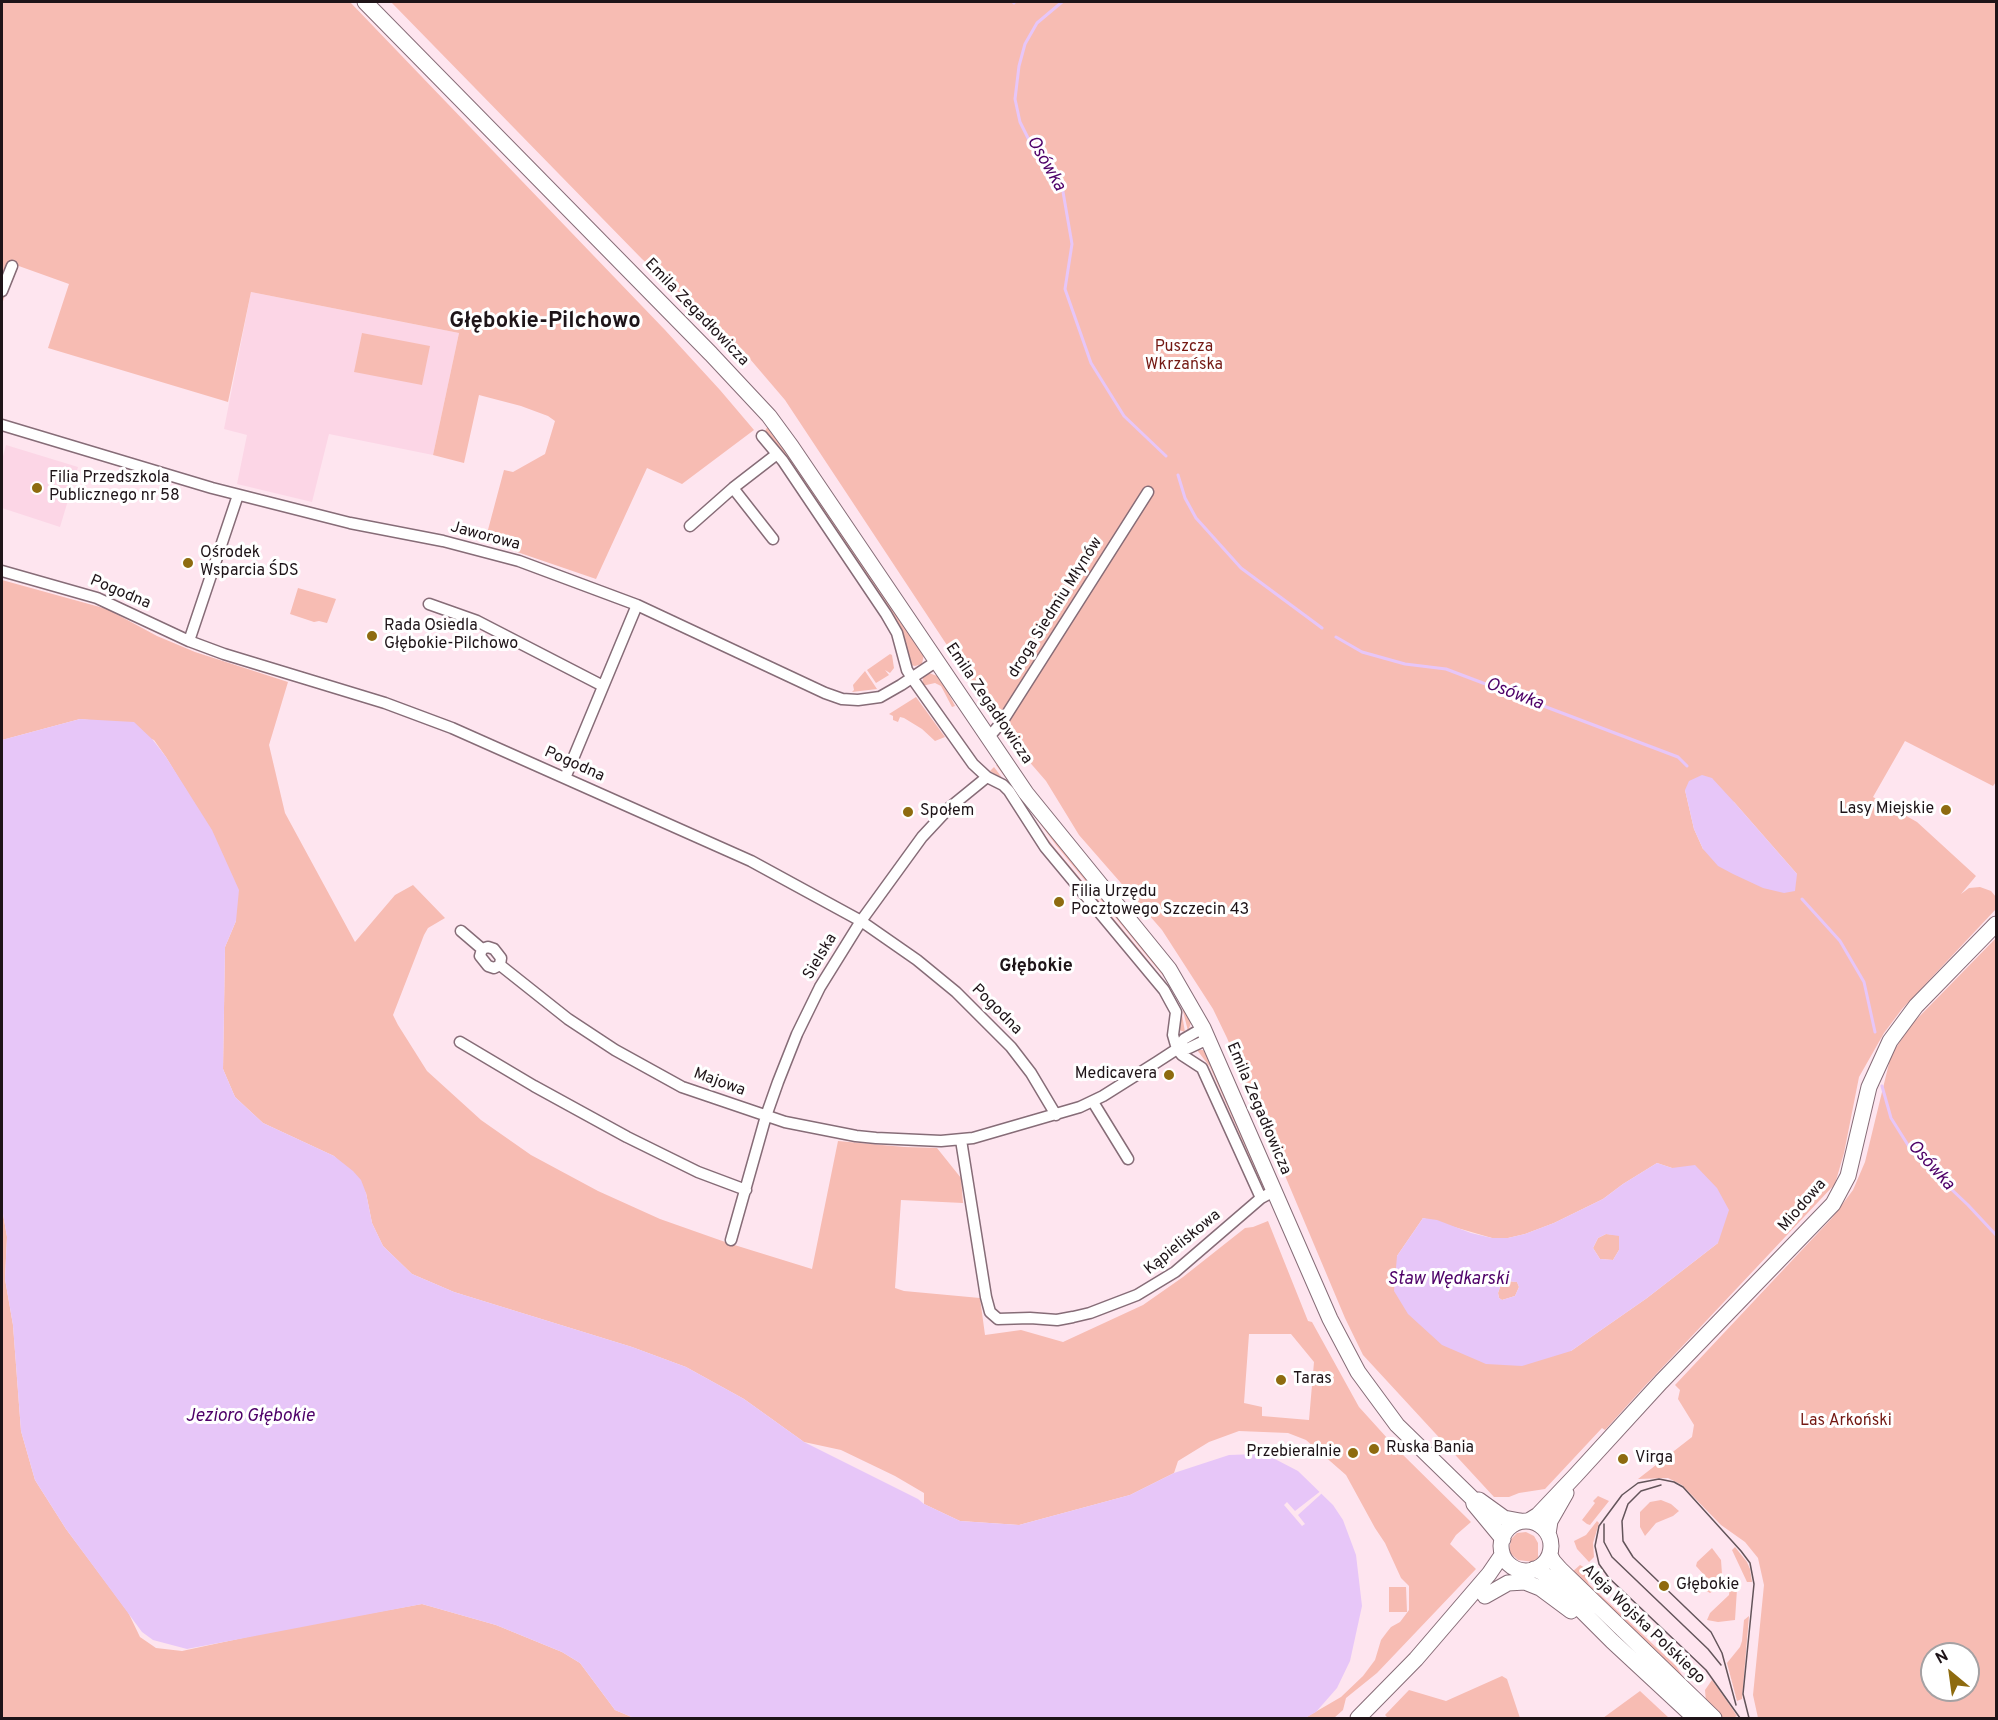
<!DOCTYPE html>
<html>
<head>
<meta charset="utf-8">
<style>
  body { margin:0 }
  #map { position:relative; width:1998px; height:1720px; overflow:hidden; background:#fee5ef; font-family:Overpass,sans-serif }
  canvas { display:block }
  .frame { position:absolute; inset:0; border:3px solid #1e1418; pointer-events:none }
  .north { position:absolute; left:1920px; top:1642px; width:60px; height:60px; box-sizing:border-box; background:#fff; border:2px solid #a5a1a3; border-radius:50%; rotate:331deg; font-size:16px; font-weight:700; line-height:24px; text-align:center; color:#1e1418 }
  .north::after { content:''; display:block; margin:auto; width:21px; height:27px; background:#8e6b0f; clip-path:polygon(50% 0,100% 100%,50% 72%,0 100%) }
</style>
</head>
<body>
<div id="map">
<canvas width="1998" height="1720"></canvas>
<div class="frame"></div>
<div class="north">N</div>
</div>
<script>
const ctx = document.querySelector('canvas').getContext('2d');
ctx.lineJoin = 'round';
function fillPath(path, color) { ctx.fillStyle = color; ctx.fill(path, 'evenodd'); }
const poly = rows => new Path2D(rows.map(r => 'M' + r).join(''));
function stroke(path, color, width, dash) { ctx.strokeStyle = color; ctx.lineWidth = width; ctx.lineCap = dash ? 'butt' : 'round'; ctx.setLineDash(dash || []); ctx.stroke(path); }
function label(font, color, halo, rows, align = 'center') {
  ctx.font = font + ' Overpass,sans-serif'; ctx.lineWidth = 6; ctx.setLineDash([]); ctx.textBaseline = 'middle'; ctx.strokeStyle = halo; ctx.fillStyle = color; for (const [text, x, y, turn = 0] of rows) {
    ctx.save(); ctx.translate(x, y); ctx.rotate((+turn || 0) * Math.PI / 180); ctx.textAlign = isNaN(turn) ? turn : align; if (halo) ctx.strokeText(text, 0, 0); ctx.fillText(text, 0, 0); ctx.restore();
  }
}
const built = poly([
  [251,292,459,333,433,455,329,434,312,502,237,484,247,435,224,429],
  [6,445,78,467,60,527,2,508,2,460]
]);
const green = poly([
  [2,2,350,2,665,330,720,390,754,430,682,484,647,468,596,579,485,541,504,470,513,472,545,454,555,421,548,416,521,406,479,395,464,463,433,455,459,333,251,292,228,402,48,348,69,284,16,265,2,304],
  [391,2,1996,2,1996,782,1993,786,1905,741,1873,797,1917,822,1976,876,1961,894,1969,888,1980,887,1991,891,1996,897,1996,909,1902,1009,1884,1033,1859,1077,1844,1153,1835,1184,1643,1388,1605,1430,1602,1428,1545,1489,1519,1493,1509,1497,1494,1497,1363,1355,1345,1318,1227,1038,1213,1009,1162,930,1079,835,1046,781,1007,736,785,400,744,352,642,259],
  [1685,790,1734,802,1797,874,1703,849,1694,829],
  [1657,1163,1672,1168,1718,1243,1647,1298,1571,1351,1397,1256,1423,1218,1492,1238,1508,1238,1525,1234,1554,1223,1603,1199,1623,1184],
  [362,333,430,346,422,385,354,372],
  [769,424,924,654,922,664,915,666,911,665,903,637,764,433],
  [2,580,107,609,157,636,195,652,288,682,269,745,285,813,355,942,395,895,413,885,445,918,428,928,424,935,393,1015,398,1025,427,1071,481,1120,531,1155,598,1191,660,1219,728,1243,812,1269,838,1141,904,1147,937,1148,961,1178,963,1203,901,1200,895,1288,904,1291,980,1298,985,1335,1021,1330,1063,1342,1143,1305,1183,1277,1245,1228,1253,1227,1268,1221,1308,1321,1312,1322,1359,1407,1398,1450,1471,1522,1456,1535,1450,1544,1476,1569,1377,1673,1346,1698,1343,1710,1334,1718,1305,1718,1341,1697,1363,1676,1375,1660,1381,1640,1387,1632,1391,1627,1400,1622,1409,1610,1409,1586,1401,1578,1385,1543,1375,1528,1346,1475,1306,1440,1288,1433,1239,1431,1209,1442,1178,1461,1174,1473,1130,1495,1019,1525,960,1521,924,1504,924,1493,895,1476,841,1450,804,1442,744,1399,686,1367,632,1347,454,1292,412,1274,383,1246,372,1223,366,1193,334,1156,263,1123,235,1097,223,1069,225,947,236,921,187,792,166,757,154,740,99,721,80,719,2,740],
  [1249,1334,1291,1334,1314,1362,1309,1420,1262,1416,1262,1407,1244,1403],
  [298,588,336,599,327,623,319,621,314,622,290,614],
  [890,654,892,655,894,668,890,673,885,670,889,675,876,683,867,670],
  [865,671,877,689,852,692,854,690,853,685],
  [929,673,940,677,955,706,952,707,941,686,935,683,922,686,923,677],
  [916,697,945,737,935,741,922,729,904,718,900,717,898,722,893,720,893,716,889,714],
  [999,763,1144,943,1192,1020,1188,1031,1181,1003,1169,983,1056,845,996,765],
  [994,767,1053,846,1143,954,1171,991,1181,1009,1185,1032,1179,1030,1158,975,1051,847,1011,790,998,776,990,771],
  [1996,938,1996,1718,1758,1718,1753,1695,1764,1585,1758,1558,1745,1542,1721,1525,1682,1485,1668,1478,1638,1479,1692,1437,1694,1425,1678,1399,1680,1390,1675,1385,1832,1218,1853,1190,1865,1162,1891,1055,1912,1024],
  [1932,1654,1968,1654,1968,1690,1932,1690],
  [1197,1050,1203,1050,1209,1054,1265,1186,1263,1188,1210,1067],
  [2,1208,7,1237,5,1279,13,1325,21,1431,35,1480,66,1529,128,1612,140,1637,156,1648,182,1651,289,1628,422,1604,496,1625,562,1652,580,1663,615,1710,634,1718,2,1718],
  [1606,1234,1619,1235,1619,1250,1613,1260,1600,1259,1593,1248,1598,1238],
  [1507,1281,1517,1282,1519,1287,1515,1296,1502,1300,1499,1298,1498,1293,1501,1284],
  [1598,1496,1609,1501,1590,1525,1587,1524,1582,1520,1595,1503,1593,1501],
  [1661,1500,1671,1504,1679,1511,1673,1516,1656,1523,1645,1536,1640,1527,1640,1512,1650,1502],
  [1597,1521,1599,1523,1593,1543,1594,1557,1589,1562,1577,1549,1574,1541,1586,1535],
  [1526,1532,1534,1536,1538,1543,1538,1558,1534,1562,1518,1560,1509,1552,1511,1539,1517,1533],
  [1735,1547,1747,1562,1750,1569,1752,1582,1747,1582,1732,1550],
  [1712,1548,1721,1560,1722,1574,1721,1586,1710,1593,1698,1586,1706,1577,1696,1566,1697,1562],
  [1580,1565,1587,1569,1586,1578,1589,1584,1676,1666,1686,1681,1571,1573],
  [1731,1579,1735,1579,1737,1589,1735,1620,1718,1622,1707,1620,1710,1613,1729,1595],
  [1389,1587,1406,1587,1407,1612,1389,1612],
  [1749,1616,1742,1699,1737,1701,1727,1663,1740,1647,1742,1641,1744,1620],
  [1502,1676,1507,1679,1520,1718,1388,1718,1385,1715,1409,1690,1446,1701],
  [1712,1680,1727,1701,1737,1716,1733,1718,1719,1718,1706,1702,1705,1690],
  [1640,1691,1669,1718,1603,1718]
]);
const water = poly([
  [80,719,134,722,153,740,166,757,212,830,239,890,236,921,225,947,223,1069,235,1097,263,1123,334,1156,353,1171,361,1180,366,1193,372,1223,383,1246,412,1274,454,1292,632,1347,686,1367,744,1399,804,1442,918,1499,924,1504,960,1521,1019,1525,1130,1495,1174,1473,1229,1455,1258,1454,1273,1458,1298,1471,1333,1505,1343,1520,1356,1555,1362,1606,1350,1661,1337,1688,1316,1712,1305,1718,634,1718,615,1710,580,1663,562,1652,496,1625,422,1604,187,1649,153,1640,142,1632,66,1529,35,1480,21,1431,13,1325,5,1279,7,1237,2,1208,2,740],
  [1702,775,1712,778,1734,802,1797,874,1795,891,1784,893,1763,888,1733,874,1718,866,1703,849,1694,829,1685,790,1689,781],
  [1657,1163,1672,1168,1695,1165,1717,1188,1729,1210,1718,1243,1647,1298,1571,1351,1522,1366,1486,1364,1442,1345,1408,1314,1394,1291,1397,1256,1423,1218,1437,1220,1471,1233,1492,1238,1508,1238,1525,1234,1554,1223,1603,1199,1623,1184],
  [1606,1234,1619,1236,1619,1250,1613,1260,1600,1259,1593,1248,1598,1238],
  [1507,1281,1517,1282,1519,1287,1515,1296,1502,1300,1499,1298,1498,1293,1501,1284]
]);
const pier = poly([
  [1322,1490,1323,1492,1319,1496,1298,1515,1305,1524,1302,1526,1284,1505,1287,1502,1295,1511]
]);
const stream = poly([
  [1013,2,1014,3],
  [1062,2,1037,23,1025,44,1019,66,1015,99,1020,122,1030,142,1062,186,1072,244,1065,289,1091,363,1124,416,1166,456],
  [1178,475,1185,498,1196,518,1241,568,1322,628],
  [1336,637,1362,652,1405,664,1446,669,1678,757,1687,766],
  [1802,899,1840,941,1864,982,1875,1032],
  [1882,1086,1891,1118,1913,1153,1968,1205,1996,1235]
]);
const street = poly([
  [2,291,12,266],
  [2,425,212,488,350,523,443,541,519,561,637,605,825,693,842,699,858,700,880,697,901,685,937,661],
  [762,436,783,461,886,614,897,633,907,670,912,678,973,764,987,777,1003,785,1009,791,1045,847,1164,990,1176,1012,1173,1035,1177,1049,1182,1055,1202,1068,1261,1198],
  [733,488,773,539],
  [690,526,733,488,777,454],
  [2,571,97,598,189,641,224,654,385,703,452,728,533,764,751,861,861,921,917,960,956,992,1011,1047,1031,1073,1056,1115],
  [429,604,477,621,603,686],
  [189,641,238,495],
  [988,738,1002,722,1148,492],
  [565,778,637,605],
  [461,931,482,949,488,947,494,949,501,958,500,965,494,968,488,966,480,956,482,949],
  [500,965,568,1019,615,1050,682,1087,785,1122,856,1136,876,1138,941,1141,973,1138,1080,1107,1103,1096,1157,1062,1177,1049,1184,1039,1203,1028],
  [460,1042,534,1086,627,1137,698,1172,746,1190],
  [1177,1049,1189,1048,1208,1039],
  [1093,1102,1128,1159],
  [961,1140,986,1297,990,1312,998,1319,1030,1318,1057,1320,1073,1317,1090,1313,1137,1295,1175,1272,1261,1198,1274,1191],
  [731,1240,766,1116,778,1082,797,1034,820,987,861,921,922,837,949,808,987,777]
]);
const secondary = poly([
  [365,2,711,354,769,416,791,446,1026,793,1169,969,1203,1028,1330,1319,1358,1372,1397,1425,1473,1499,1474,1504,1503,1539],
  [1479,1500,1504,1518,1520,1521],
  [1530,1520,1538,1515,1575,1476,1661,1382,1833,1204,1848,1176,1869,1087,1890,1041,1916,1006,1996,924],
  '1501 1546a25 25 0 1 1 50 0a25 25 0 1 1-50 0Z',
  [1548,1534,1550,1521,1566,1493],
  [1550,1555,1553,1561,1560,1569,1714,1718],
  [1534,1569,1543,1573,1555,1584,1612,1641,1695,1718],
  [1485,1596,1508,1583,1525,1582,1540,1588,1571,1611],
  [1358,1718,1416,1659,1489,1574,1502,1555]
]);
const tram = poly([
  [1661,1485,1641,1491,1628,1504,1622,1521,1623,1541,1633,1557,1711,1632,1722,1653,1736,1705],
  [1604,1524,1604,1542,1612,1557,1708,1649,1721,1665],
  [1740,1718,1706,1670,1609,1578,1599,1564,1595,1546,1599,1526,1622,1495,1638,1483,1659,1479,1674,1482,1683,1487,1741,1551,1750,1563,1754,1584,1743,1694,1749,1718]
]);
const markers = [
  [37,488,6,"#8e6b0f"],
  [188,563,6,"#8e6b0f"],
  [372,636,6,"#8e6b0f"],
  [1946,810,6,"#8e6b0f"],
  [908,812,6,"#8e6b0f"],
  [1059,902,6,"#8e6b0f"],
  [1169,1075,6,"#8e6b0f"],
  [1281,1380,6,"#8e6b0f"],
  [1374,1449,6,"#8e6b0f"],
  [1353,1453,6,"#8e6b0f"],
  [1623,1459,6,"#8e6b0f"],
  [1664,1586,6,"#8e6b0f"]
];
const streetNames = [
  ["Emila Zegadłowicza",696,313,46],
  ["Jaworowa",485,537,15],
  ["Pogodna",120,593,23],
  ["droga Siedmiu Młynów",1056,608,-58],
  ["Emila Zegadłowicza",988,704,56],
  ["Pogodna",574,765,24],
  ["Sielska",821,957,-59],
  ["Pogodna",996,1010,45],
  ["Majowa",719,1083,20],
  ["Emila Zegadłowicza",1258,1109,67],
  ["Miodowa",1803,1206,-49],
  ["Kąpieliskowa",1183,1243,-39],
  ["Aleja Wojska Polskiego",1643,1625,44]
];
const parkNames = [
  ["Puszcza",1184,348],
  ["Wkrzańska",1184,366],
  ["Las Arkoński",1846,1422]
];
const poiNames = [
  ["Filia Przedszkola",49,479],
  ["Publicznego nr 58",49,497],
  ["Ośrodek",200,554],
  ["Wsparcia ŚDS",200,572],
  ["Rada Osiedla",384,627],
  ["Głębokie-Pilchowo",384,645],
  ["Lasy Miejskie",1934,810,"right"],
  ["Społem",920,812],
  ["Filia Urzędu",1071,893],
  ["Pocztowego Szczecin 43",1071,911],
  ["Medicavera",1157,1075,"right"],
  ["Taras",1293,1380],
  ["Ruska Bania",1386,1449],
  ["Przebieralnie",1341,1453,"right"],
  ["Virga",1635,1459],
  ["Głębokie",1676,1586]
];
const waterNames = [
  ["Osówka",1045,164,60],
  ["Osówka",1514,695,21],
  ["Osówka",1930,1166,48],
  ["Staw Wędkarski",1448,1280],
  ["Jezioro Głębokie",250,1417]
];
const neighbourhoodNames = [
  ["Głębokie",1036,967]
];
const districtNames = [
  ["Głębokie-Pilchowo",545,323]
];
fillPath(built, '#fcd6e6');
fillPath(green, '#f7bcb3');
fillPath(water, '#e7c6f8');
fillPath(pier, '#fee5ef');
stroke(stream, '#e7c6f8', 3);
stroke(street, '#866c77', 13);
stroke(secondary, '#866c77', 17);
stroke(street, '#fff', 10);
stroke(secondary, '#fff', 15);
stroke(tram, '#63545a', 1.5);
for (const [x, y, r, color] of markers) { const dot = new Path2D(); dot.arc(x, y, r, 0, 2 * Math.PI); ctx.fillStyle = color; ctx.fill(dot); stroke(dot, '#fff', 2); }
label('16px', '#1e1418', '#fff', streetNames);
label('16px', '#741913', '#fff', parkNames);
label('16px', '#1e1418', '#fff', poiNames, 'left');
label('italic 18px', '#4e0168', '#fff', waterNames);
label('bold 18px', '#1e1418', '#fff', neighbourhoodNames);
label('bold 22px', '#1e1418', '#fff', districtNames);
</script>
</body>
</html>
